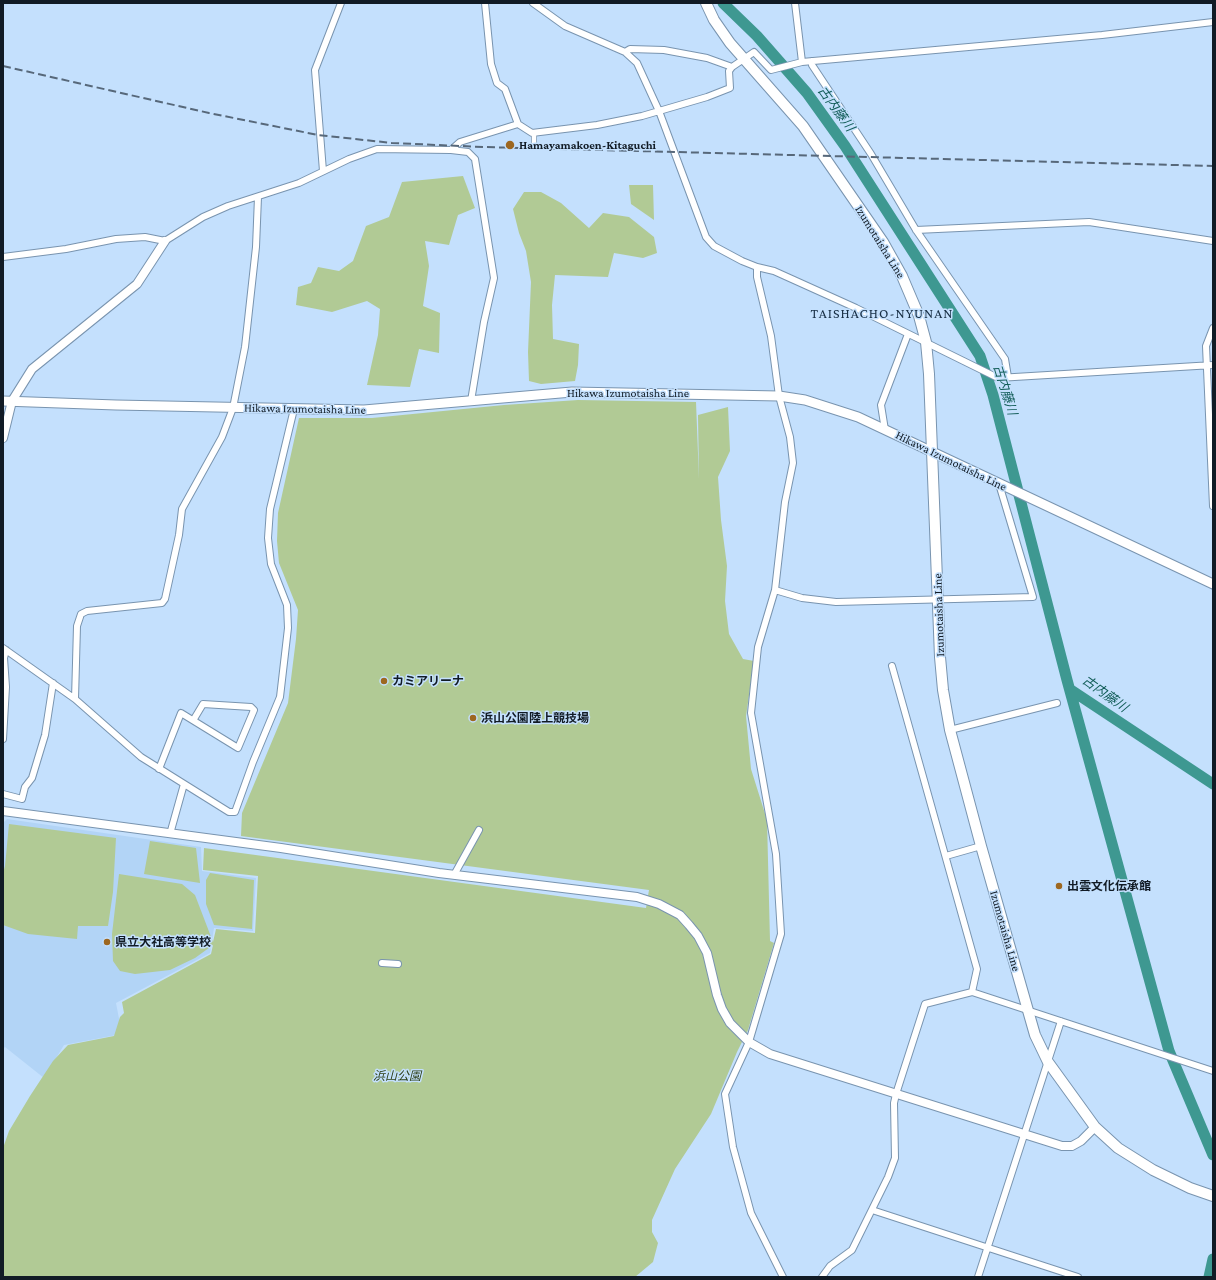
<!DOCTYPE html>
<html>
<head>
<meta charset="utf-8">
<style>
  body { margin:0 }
  #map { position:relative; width:1216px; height:1280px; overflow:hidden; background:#c4e0fd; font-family:"Crimson Pro",serif }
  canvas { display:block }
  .frame { position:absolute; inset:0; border:4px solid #111b25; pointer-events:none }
</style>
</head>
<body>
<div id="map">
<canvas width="1216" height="1280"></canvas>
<div class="frame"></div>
</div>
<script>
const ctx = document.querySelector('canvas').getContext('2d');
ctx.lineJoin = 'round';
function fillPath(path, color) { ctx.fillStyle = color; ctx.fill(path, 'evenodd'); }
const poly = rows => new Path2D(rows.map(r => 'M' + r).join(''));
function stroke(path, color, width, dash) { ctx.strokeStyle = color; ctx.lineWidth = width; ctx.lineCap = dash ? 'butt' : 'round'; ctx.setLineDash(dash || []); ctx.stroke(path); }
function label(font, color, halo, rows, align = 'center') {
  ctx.font = font + ' "Crimson Pro","Noto Sans JP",serif'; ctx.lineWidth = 3; ctx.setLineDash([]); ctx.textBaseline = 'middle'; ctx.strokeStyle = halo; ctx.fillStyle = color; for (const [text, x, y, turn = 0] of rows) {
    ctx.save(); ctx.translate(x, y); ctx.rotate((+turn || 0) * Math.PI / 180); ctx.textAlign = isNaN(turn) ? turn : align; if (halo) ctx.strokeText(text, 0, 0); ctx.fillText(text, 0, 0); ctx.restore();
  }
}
const built = poly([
  [7,819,201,847,202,871,256,878,253,931,214,928,210,953,116,1003,122,1034,64,1045,44,1078,5,1047,3,1049,3,823]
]);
const green = poly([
  [463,176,475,208,458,215,449,245,425,241,429,266,423,306,440,313,439,353,419,349,410,387,367,385,378,335,380,309,367,301,332,312,296,305,298,287,311,283,318,267,339,271,353,261,366,226,389,217,402,182],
  [629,185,653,185,654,220,631,204],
  [524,192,541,192,561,203,589,228,603,213,629,217,654,237,657,253,643,258,614,253,608,277,555,275,552,305,553,339,579,344,578,365,575,381,541,384,529,381,528,352,531,282,526,251,519,233,513,209],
  [578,400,696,402,699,479,698,415,728,407,730,451,718,477,721,520,727,566,725,601,729,634,743,659,754,661,746,716,751,769,767,820,770,941,774,943,748,1030,737,1052,711,1114,675,1169,652,1220,652,1232,658,1243,653,1262,635,1277,3,1277,3,1148,9,1131,30,1096,53,1061,68,1045,114,1036,120,1017,124,1013,122,1002,211,954,213,945,195,958,170,970,135,974,120,971,113,961,112,934,119,874,182,884,195,895,213,942,216,929,255,933,258,876,203,870,204,848,646,908,649,890,241,836,242,813,288,703,296,639,298,610,279,563,277,541,278,513,299,418,372,418,504,405],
  [9,824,116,838,113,892,108,926,78,926,77,939,28,934,3,925,3,873,5,866],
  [150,841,196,848,200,883,144,874],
  [210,873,254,880,252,929,214,925,206,904,206,880]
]);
const river = poly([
  [723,3,757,36,807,93,845,146,980,356,993,395,1067,680,1169,1051,1213,1155],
  [1071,690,1213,784],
  [1209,1277,1213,1259]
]);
const pedestrian = poly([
  [534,133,534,144]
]);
const minor = poly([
  [485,3,491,64,497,83,505,89,518,124],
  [533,3,565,26,625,52,637,63,659,111,706,237,714,246,742,261,757,267,757,277,771,336,779,396,790,437,793,463,785,502,775,590,758,647,751,713,776,854,781,934,749,1042,725,1094,733,1147,751,1213,783,1277],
  [795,3,802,62],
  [625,52,630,49,664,50,707,58,732,67,754,52,771,70,802,62,1102,35,1213,22],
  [812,61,812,65,871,154,916,230,1005,359,1008,377],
  [451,150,468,152,475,159,494,278,484,322,471,401],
  [323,171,315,70,341,3],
  [916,230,1089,222,1213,241],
  [3,257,66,249,116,239,145,237,165,241,203,217,228,206,299,183,349,159,377,149,451,150,460,142,518,124,532,133,597,125,642,116,707,97,730,88,729,71,732,67],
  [757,267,774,271,856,308,998,378,1213,365],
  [1213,328,1206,346,1213,506],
  [885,430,881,405,908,334],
  [775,590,802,598,836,602,1033,597,999,484],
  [3,648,75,699,141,757,229,812,235,812,253,762,280,697,288,628,287,605,271,564,268,538,270,509,294,409],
  [75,699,77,626,81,614,87,611,162,603,165,599,179,535,182,509,222,437,233,408,245,347,256,247,258,197],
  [950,730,1057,703],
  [3,739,6,687,4,658,6,650],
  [159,769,181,713,238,748,254,710,251,707,203,704,194,719],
  [3,794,22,799,25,787,32,778,45,735,53,683],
  [170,834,184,784],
  [946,856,981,846],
  [454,875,479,830],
  [382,963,398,964],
  [972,992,1213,1071],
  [872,1210,1078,1277],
  [822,1277,830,1266,852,1250,888,1177,895,1158,894,1103,896,1094,925,1004,972,992,977,969,892,666],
  [978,1277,1061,1021]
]);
const tertiary = poly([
  [3,438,12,401,32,369,137,284,165,241],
  [3,811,281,848,439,873,637,897,659,904,680,915,689,925,698,936,707,953,717,995,722,1009,730,1023,749,1042,770,1054,1062,1146,1072,1146,1081,1141,1095,1127]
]);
const secondary = poly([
  [3,401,116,405,364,410,572,392,779,396,805,400,858,417,1213,584]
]);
const primary = poly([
  [706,3,714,20,730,43,803,126,883,242,902,276,919,316,926,342,929,374,940,657,943,690,950,730,981,846,1035,1035,1048,1062,1095,1127,1118,1148,1153,1170,1190,1188,1213,1196]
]);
const rail = poly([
  [3,66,209,113,318,135,392,143,483,147,1213,166]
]);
const markers = [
  [510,145,5,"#9d6720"],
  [384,681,4,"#9d6720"],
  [473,718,4,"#9d6720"],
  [1059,886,4,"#9d6720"],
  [107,942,4,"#9d6720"]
];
const poiNames = [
  ["Hamayamakoen-Kitaguchi",519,145],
  ["カミアリーナ",392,681],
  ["浜山公園陸上競技場",481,718],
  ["出雲文化伝承館",1067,886],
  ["県立大社高等学校",115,942]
];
const streetNames = [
  ["Izumotaisha Line",880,242,58],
  ["Hikawa Izumotaisha Line",628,393],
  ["Hikawa Izumotaisha Line",305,409,1],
  ["Hikawa Izumotaisha Line",951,461,26],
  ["Izumotaisha Line",939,615,-92],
  ["Izumotaisha Line",1005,931,74]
];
const parkNames = [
  ["浜山公園",397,1076]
];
const waterNames = [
  ["古内藤川",836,109,54],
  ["古内藤川",1005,390,73],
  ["古内藤川",1105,694,36]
];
const quarterNames = [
  ["TAISHACHO-NYUNAN",882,314]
];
fillPath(built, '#b2d4f6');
fillPath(green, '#b1ca95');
stroke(river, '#3e9891', 11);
stroke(pedestrian, '#7994af', 6);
stroke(minor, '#7994af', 8);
stroke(tertiary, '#7994af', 10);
stroke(secondary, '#7994af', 11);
stroke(primary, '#7994af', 12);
stroke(pedestrian, '#fff', 4.5);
stroke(minor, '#fff', 6);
stroke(tertiary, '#fff', 8);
stroke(secondary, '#fff', 9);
stroke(primary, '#fff', 10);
stroke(rail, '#57687a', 2, [8, 4]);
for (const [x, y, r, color] of markers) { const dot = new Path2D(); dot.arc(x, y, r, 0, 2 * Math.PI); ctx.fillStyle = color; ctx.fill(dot); stroke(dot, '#c4e0fd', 1.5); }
label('bold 12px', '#111b25', '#c4e0fd', poiNames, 'left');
label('12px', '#111b25', '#c4e0fd', streetNames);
label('italic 12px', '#2c3e13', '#c4e0fd', parkNames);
label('italic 13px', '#125d58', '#c4e0fd', waterNames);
ctx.letterSpacing = '1px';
label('14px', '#172e44', '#c4e0fd', quarterNames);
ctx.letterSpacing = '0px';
</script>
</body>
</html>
